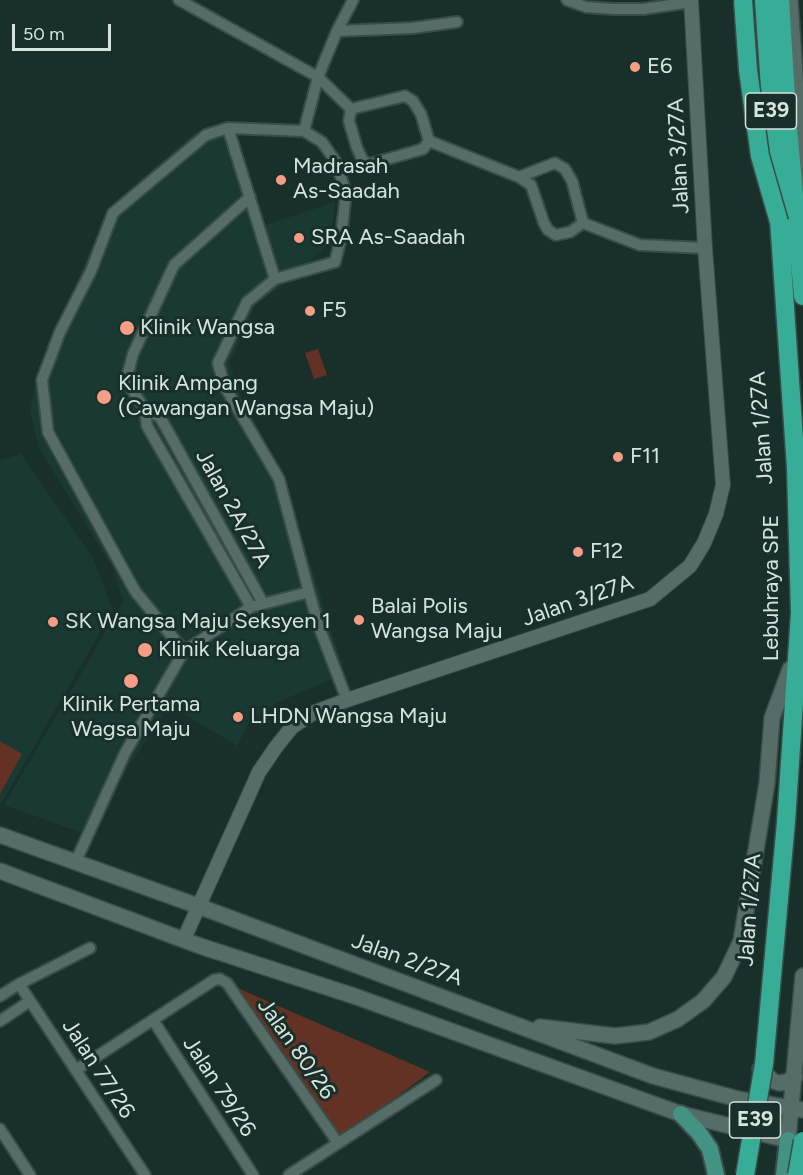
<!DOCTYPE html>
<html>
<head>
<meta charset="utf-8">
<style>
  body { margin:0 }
  #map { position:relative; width:803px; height:1175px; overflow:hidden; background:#192f2a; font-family:Figtree,sans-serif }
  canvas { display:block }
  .scale { position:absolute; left:12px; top:24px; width:99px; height:27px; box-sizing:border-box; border:3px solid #d6e4e0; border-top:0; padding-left:8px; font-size:18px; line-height:21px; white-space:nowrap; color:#d6e4e0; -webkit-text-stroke:4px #192f2a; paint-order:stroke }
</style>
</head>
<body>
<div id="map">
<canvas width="803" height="1175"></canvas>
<div class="scale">50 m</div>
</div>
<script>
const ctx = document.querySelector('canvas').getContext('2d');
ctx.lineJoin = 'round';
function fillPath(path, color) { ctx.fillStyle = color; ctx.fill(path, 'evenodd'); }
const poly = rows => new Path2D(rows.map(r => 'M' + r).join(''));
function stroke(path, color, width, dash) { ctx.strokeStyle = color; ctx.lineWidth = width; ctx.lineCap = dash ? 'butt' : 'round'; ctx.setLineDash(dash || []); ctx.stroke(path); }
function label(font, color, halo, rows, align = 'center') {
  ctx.font = font + ' Figtree,sans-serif'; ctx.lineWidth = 6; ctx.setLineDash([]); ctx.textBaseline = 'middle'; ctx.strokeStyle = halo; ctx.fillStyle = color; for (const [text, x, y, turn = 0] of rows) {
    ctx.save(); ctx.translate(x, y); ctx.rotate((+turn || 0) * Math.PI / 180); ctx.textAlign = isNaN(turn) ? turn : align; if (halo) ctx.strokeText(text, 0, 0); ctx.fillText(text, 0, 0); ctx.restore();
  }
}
const built = poly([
  [230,121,281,287,256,304,230,363,236,386,284,479,345,674,278,702,250,721,237,746,169,705,124,774,94,837,4,805,123,602,113,569,39,448,30,411,38,371,109,208,193,134],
  [335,202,332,230,327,245,308,263,280,272,263,226],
  [21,454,93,558,113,610,2,802,0,802,0,460]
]);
const green = poly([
  [318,349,327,375,314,379,305,353],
  [0,741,22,754,0,794],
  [234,986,251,994,430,1072,340,1139]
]);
const minor = poly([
  [179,0,318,77,351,109],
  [567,0,586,7,613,9,643,9,691,2],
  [337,31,412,28,457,22],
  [405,96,413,101,421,114,429,141,423,149,370,164,363,161,357,148,349,121,351,109,405,96],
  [228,128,275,279],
  [304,131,318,77,337,31,353,0],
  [429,141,519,177,531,185,544,223,548,230,556,235,570,232,583,223,572,181,565,169,555,163,519,177],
  [250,197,174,265,133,354,128,373,129,385,145,409,160,417,263,603],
  [583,223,640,245,705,248],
  [145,409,147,426,251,607],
  [184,651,135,591,48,432,42,380,60,332,91,271,113,213,206,135,228,128,304,131,322,142,336,162,346,193,341,238,335,262,275,279,247,302,218,363,225,387,279,479,309,592],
  [76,861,125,753,184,651,251,607,309,592,319,627,347,700],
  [19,984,145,1175],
  [0,996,19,984,90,948],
  [153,1020,253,1175],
  [0,1021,30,1001],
  [76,1070,214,980,220,979,227,983,338,1143],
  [0,1129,30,1175],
  [289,1175,436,1080]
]);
const tertiary = poly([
  [184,939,259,772,276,747,292,727,315,712,347,700,650,599,690,566,704,543,716,514,723,485,705,248,691,0]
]);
const secondary = poly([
  [790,0,803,195],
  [0,835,198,906,653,1076,738,1099,803,1110],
  [0,871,200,946,357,997,681,1114,800,1143],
  [540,1027,615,1036,649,1032,678,1019,703,1001,724,977,741,941,767,783,772,718,790,669],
  [760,1069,773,1081,779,1083,786,1082,795,1077],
  [788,1140,803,976]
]);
const primary = poly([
  [681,1114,699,1133,710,1149,716,1175],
  [784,1175,788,1140]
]);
const motorway = poly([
  [780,0,788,128,803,296],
  [764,1064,786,822,800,613,796,468,764,0]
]);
const motorwayBridge = poly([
  [743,0,748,70,760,156,779,222],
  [745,1175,764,1064],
  [797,1175,803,1141]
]);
const markers = [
  [635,67,6,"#f49e87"],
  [281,180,6,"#f49e87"],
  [299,238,6,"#f49e87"],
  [310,311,6,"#f49e87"],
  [127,328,8,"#f49e87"],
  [104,397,8,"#f49e87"],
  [618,457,6,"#f49e87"],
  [578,552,6,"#f49e87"],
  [359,620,6,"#f49e87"],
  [53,622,6,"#f49e87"],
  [145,650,8,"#f49e87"],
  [131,681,8,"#f49e87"],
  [238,717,6,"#f49e87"]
];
const shields = [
  [771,111,51],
  [755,1120,51]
];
const shieldNames = [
  ["E39",771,111],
  ["E39",755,1120]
];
const poiNames = [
  ["E6",647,67],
  ["Madrasah",293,167],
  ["As-Saadah",293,192],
  ["SRA As-Saadah",311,238],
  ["F5",322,311],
  ["Klinik Wangsa",140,328],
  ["Klinik Ampang",118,384],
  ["(Cawangan Wangsa Maju)",118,409],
  ["F11",630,457],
  ["F12",590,552],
  ["Balai Polis",371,607],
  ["Wangsa Maju",371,632],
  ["SK Wangsa Maju Seksyen 1",65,622],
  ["Klinik Keluarga",158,650],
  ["Klinik Pertama",131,705,"center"],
  ["Wagsa Maju",131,730,"center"],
  ["LHDN Wangsa Maju",250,717]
];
const streetNames = [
  ["Jalan 3/27A",679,156,-93],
  ["Jalan 1/27A",762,428,-94],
  ["Jalan 2A/27A",233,509,61],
  ["Lebuhraya SPE",772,588,-90],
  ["Jalan 3/27A",578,601,-19],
  ["Jalan 1/27A",750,910,-86],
  ["Jalan 2/27A",407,960,20],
  ["Jalan 80/26",296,1049,55],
  ["Jalan 77/26",98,1069,57],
  ["Jalan 79/26",219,1087,57]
];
fillPath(built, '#1a3933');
fillPath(green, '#643225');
stroke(minor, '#394c48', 14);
stroke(tertiary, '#394c48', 16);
stroke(secondary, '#394c48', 18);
stroke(primary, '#394c48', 20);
stroke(motorway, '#394c48', 21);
stroke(minor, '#556c67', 10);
stroke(tertiary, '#556c67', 14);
stroke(secondary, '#556c67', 15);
stroke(primary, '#439283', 16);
stroke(motorway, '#37ac96', 18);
stroke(motorwayBridge, '#394c48', 21, []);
stroke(motorwayBridge, '#37ac96', 18);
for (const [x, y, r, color] of markers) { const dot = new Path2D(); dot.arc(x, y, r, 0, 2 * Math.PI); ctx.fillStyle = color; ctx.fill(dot); stroke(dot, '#192f2a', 2); }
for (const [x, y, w] of shields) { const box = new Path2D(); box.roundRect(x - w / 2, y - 18, w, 36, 4.5); ctx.fillStyle = '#192f2a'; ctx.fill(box); stroke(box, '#d6e4e0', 1.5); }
label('bold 21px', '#d6e4e0', null, shieldNames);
label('22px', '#d6e4e0', '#192f2a', poiNames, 'left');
label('22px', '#d6e4e0', '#192f2a', streetNames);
</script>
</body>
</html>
